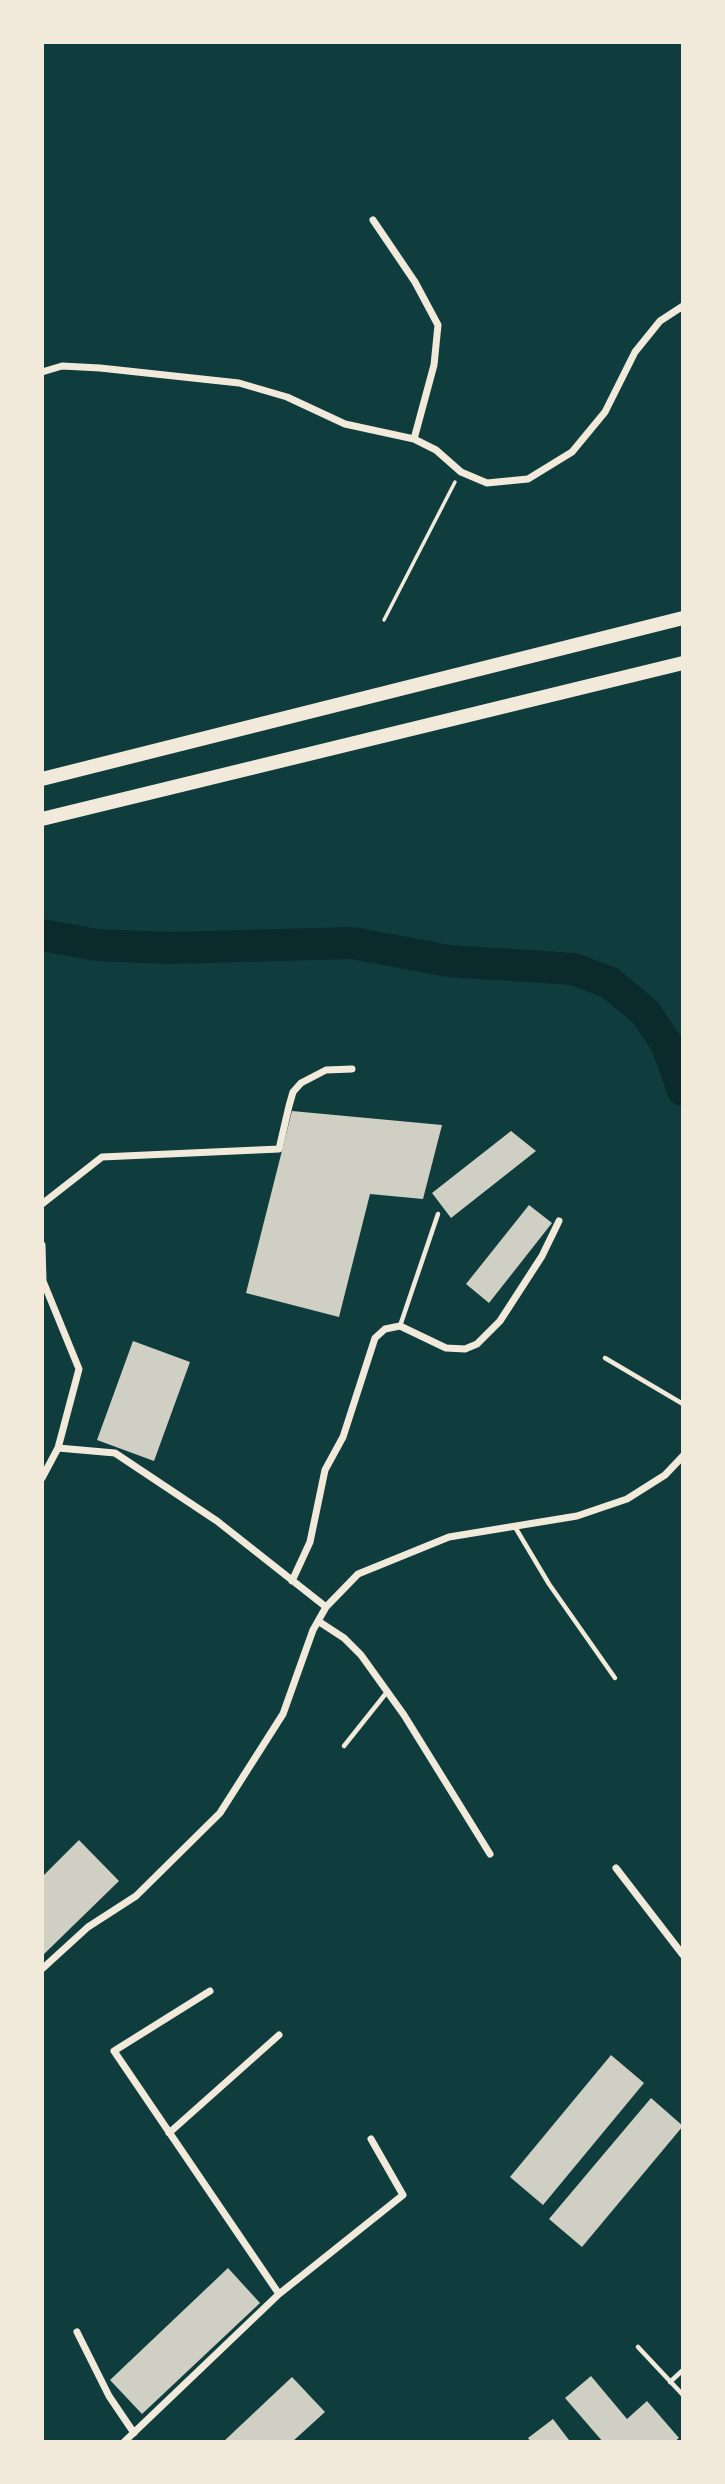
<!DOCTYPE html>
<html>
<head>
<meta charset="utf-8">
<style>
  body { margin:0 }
  #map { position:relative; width:725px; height:2484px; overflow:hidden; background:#0f3d3e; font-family:"Open Sans",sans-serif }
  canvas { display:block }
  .frame { position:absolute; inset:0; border:44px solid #f1e9da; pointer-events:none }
</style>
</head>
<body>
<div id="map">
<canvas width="725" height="2484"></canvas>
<div class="frame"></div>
</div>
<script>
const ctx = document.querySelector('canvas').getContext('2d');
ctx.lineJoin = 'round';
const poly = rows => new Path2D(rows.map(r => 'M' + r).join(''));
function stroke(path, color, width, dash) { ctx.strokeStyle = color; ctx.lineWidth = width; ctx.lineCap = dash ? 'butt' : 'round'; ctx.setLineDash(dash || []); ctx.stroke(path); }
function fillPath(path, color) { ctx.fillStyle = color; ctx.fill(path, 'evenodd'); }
const river = poly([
  [42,935,97,945,169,948,352,943,449,961,574,969,610,983,645,1012,666,1043,683,1090]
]);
const building = poly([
  [292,1111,442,1125,423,1199,370,1194,339,1317,246,1293],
  [511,1131,536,1151,451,1218,432,1193],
  [529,1205,552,1223,489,1303,466,1284],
  [133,1341,190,1362,154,1461,97,1440],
  [79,1840,119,1881,42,1956,42,1877],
  [611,2055,644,2083,543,2205,510,2177],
  [651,2098,683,2126,582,2247,549,2219],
  [228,2268,260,2303,142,2414,110,2380],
  [591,2376,627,2419,647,2401,679,2438,674,2442,603,2442,565,2398],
  [292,2377,325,2412,292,2442,223,2442],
  [553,2419,569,2440,531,2442,528,2438]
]);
const path = poly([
  [384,620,455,482]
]);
const service = poly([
  [400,1326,438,1214],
  [605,1358,683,1404],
  [515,1527,549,1584,615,1678],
  [344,1746,387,1692],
  [638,2347,683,2395],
  [670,2382,683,2370]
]);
const minor = poly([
  [373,220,415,282,438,325,434,365,414,439],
  [42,372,62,366,100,368,239,383,287,397,345,424,414,439,436,450,461,472,487,483,528,479,572,452,605,412,635,352,660,321,683,306],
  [42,1204,102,1157,279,1149,289,1106,293,1092,301,1083,326,1070,352,1069],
  [42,1245,43,1281,79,1369,58,1448,42,1478],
  [58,1448,115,1453,217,1521,326,1607],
  [292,1581,310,1542,325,1470,343,1437,375,1338,385,1329,400,1326,446,1348,465,1349,477,1344,500,1321,542,1256,559,1221],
  [318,1621,344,1638,361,1655,404,1715,490,1854],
  [616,1868,683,1955],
  [42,1969,88,1927,136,1896,220,1813,283,1714,313,1630,326,1607,358,1574,449,1537,577,1516,627,1499,665,1475,683,1456],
  [210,1991,114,2051,279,2294],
  [169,2133,279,2035],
  [77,2332,109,2396,134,2433],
  [124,2442,279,2294,403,2195,371,2139]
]);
const trunk = poly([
  [42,779,683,618],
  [42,819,683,663]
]);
stroke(river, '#0a2a2b', 32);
fillPath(building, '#cfcfc3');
stroke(path, '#f1e9da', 3.5);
stroke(service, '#f1e9da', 4.5);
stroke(minor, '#f1e9da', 7);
stroke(trunk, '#f1e9da', 14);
</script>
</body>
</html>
